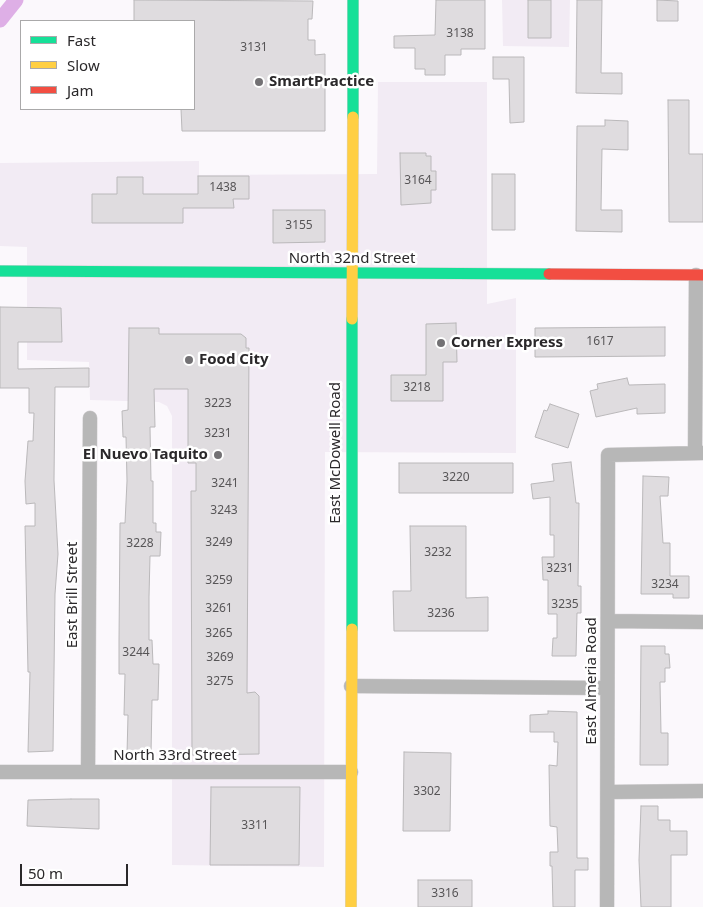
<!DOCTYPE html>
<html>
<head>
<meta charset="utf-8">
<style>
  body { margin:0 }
  #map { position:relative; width:703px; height:907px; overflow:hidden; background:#fbf8fc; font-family:"Noto Sans",sans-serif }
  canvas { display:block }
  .legend { position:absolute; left:20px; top:20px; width:175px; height:90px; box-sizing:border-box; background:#fff; border:1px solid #aaa9aa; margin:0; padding:6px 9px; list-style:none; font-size:15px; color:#2a282a }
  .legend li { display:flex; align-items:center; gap:10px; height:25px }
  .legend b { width:25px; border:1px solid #aaa9aa }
  .scale { position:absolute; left:20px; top:864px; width:108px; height:22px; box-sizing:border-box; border:2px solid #2a282a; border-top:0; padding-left:6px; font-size:15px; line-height:18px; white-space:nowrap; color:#2a282a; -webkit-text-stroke:4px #fff; paint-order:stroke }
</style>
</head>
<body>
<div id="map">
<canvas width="703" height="907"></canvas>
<ul class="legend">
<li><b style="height:6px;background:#16e098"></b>Fast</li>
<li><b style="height:6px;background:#ffcf43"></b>Slow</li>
<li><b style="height:6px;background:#f24e42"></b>Jam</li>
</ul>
<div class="scale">50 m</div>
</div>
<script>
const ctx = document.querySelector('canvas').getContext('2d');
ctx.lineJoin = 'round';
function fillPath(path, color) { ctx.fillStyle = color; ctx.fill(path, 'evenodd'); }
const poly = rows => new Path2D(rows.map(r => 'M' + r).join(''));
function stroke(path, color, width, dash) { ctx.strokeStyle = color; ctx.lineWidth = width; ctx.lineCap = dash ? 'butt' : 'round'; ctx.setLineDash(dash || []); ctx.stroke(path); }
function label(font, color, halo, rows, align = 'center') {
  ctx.font = font + ' "Noto Sans",sans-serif'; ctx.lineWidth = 5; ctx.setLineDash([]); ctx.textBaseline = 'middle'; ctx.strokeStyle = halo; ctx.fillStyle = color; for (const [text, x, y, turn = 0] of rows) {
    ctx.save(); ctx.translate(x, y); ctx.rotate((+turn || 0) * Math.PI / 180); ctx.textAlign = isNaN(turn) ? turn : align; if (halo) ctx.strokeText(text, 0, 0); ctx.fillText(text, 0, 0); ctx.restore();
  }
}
const built = poly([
  [502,0,570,0,569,47,503,46],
  [378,82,487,82,487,304,516,298,516,453,325,452,324,867,172,865,172,416,167,406,159,402,90,400,89,362,27,360,27,247,0,246,0,163,199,161,199,175,377,174]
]);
const canal = poly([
  [0,20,16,0]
]);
const building = poly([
  [134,0,313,1,312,19,308,19,308,40,315,40,315,55,325,54,325,131,182,131,181,109,194,109,194,21,134,21,134,0],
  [436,0,485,0,485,49,461,49,461,55,445,55,445,75,425,75,425,69,415,69,415,48,394,48,394,36,435,35,436,0],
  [528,0,551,0,551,38,528,38,528,0],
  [577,0,602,0,601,73,622,73,622,94,576,93,577,0],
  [657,0,678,1,678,21,657,21,657,0],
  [493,57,524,57,524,122,510,123,509,79,493,79,493,57],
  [668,100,689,100,689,154,703,154,703,222,669,222,668,100],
  [605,120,628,121,628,150,602,149,601,210,622,210,622,232,576,231,577,126,605,126,605,120],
  [400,153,426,153,426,156,431,156,431,171,436,171,436,190,431,190,431,203,401,205,400,153],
  [492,174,515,174,515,230,492,230,492,174],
  [198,176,249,176,249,199,233,199,234,208,183,208,183,223,92,223,92,194,117,194,117,177,143,177,143,194,198,194,198,176],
  [273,210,325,210,325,242,273,243,273,210],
  [0,307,61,308,62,342,18,342,18,369,89,368,89,387,55,387,54,480,58,554,55,594,53,751,28,752,30,672,28,672,25,526,35,526,35,503,26,504,25,481,28,441,33,441,34,413,29,413,29,388,0,388,0,307],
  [456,323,457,362,443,362,443,401,391,401,391,375,426,375,426,324,456,323],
  [665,327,665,356,535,357,535,328,665,327],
  [129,328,159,328,159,334,241,334,246,338,246,348,249,348,247,693,255,692,259,696,259,754,192,755,191,491,196,491,196,463,188,463,188,389,154,389,155,427,150,427,151,481,153,481,153,523,156,523,156,532,161,532,160,556,150,556,149,597,149,640,152,640,153,664,159,664,158,700,152,700,151,754,127,754,128,715,124,715,125,674,119,674,119,641,120,523,125,523,127,481,126,437,123,437,122,411,128,410,129,328],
  [627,378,629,385,665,384,665,413,637,414,637,408,596,417,590,391,598,389,597,384,627,378],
  [550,404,579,414,568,448,535,437,544,410,547,411,550,404],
  [571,462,576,503,579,503,578,586,581,586,581,613,577,613,576,656,552,656,553,638,557,638,557,614,548,614,548,580,543,580,542,557,554,557,554,535,550,535,550,497,533,499,531,484,554,481,552,464,571,462],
  [399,463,513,463,513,493,399,493,399,463],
  [643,476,669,477,668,496,660,496,663,543,670,543,670,576,689,576,689,598,673,598,673,594,641,594,643,476],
  [410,526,466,526,466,598,488,597,488,631,394,631,393,591,411,591,410,526],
  [641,646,665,646,665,654,669,654,670,668,665,668,665,682,660,682,661,733,668,733,668,765,640,765,641,646],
  [548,711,577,712,577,858,588,858,588,870,575,870,575,907,553,907,552,866,550,866,550,852,558,852,557,827,550,826,549,765,557,766,558,742,554,742,554,732,530,732,530,715,548,714,548,711],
  [404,752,451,753,450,831,403,831,404,752],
  [211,787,300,787,299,865,210,865,211,787],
  [71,799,99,799,99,829,27,826,28,800,71,799],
  [641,806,658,806,658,820,670,820,670,831,687,831,687,855,671,855,671,907,641,907,639,860,641,806],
  [418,880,472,880,472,907,418,907,418,880]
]);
const street = poly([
  [695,453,696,275],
  [608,621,703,622],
  [351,686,607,688],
  [0,772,351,772],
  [88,772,90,418],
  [608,792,703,791],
  [607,907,608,455,703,453]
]);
const fast = poly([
  [353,117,353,0],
  [0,271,549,274],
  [352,629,352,319]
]);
const slow = poly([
  [352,319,353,117],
  [351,907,352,629]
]);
const jam = poly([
  [549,274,703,275]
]);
const markers = [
  [259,82,5,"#737174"],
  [441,343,5,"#737174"],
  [189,360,5,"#737174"],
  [218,455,5,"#737174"]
];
const numberNames = [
  ["3138",460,34],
  ["3131",254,48],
  ["3164",418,181],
  ["1438",223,188],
  ["3155",299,226],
  ["1617",600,342],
  ["3218",417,388],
  ["3223",218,404],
  ["3231",218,434],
  ["3220",456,478],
  ["3241",225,484],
  ["3243",224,511],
  ["3249",219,543],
  ["3228",140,544],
  ["3232",438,553],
  ["3231",560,569],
  ["3259",219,581],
  ["3234",665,585],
  ["3235",565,605],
  ["3261",219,609],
  ["3236",441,614],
  ["3265",219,634],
  ["3244",136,653],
  ["3269",220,658],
  ["3275",220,682],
  ["3302",427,792],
  ["3311",255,826],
  ["3316",445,894]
];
const poiNames = [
  ["SmartPractice",269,82],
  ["Corner Express",451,343],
  ["Food City",199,360],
  ["El Nuevo Taquito",208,455,"right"]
];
const streetNames = [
  ["North 32nd Street",352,259],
  ["East McDowell Road",336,453,-90],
  ["East Brill Street",73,595,-90],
  ["East Almeria Road",592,681,-90],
  ["North 33rd Street",175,756]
];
fillPath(built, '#f2ebf4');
stroke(canal, '#deafe6', 15);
fillPath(building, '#dfdcdf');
stroke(building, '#bab8ba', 1);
stroke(street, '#d5d3d5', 15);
stroke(fast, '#d5d3d5', 12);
stroke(slow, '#d5d3d5', 12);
stroke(jam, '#d5d3d5', 12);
stroke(street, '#b7b7b7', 14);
stroke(fast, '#16e098', 11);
stroke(slow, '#ffcf43', 11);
stroke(jam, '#f24e42', 11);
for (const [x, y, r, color] of markers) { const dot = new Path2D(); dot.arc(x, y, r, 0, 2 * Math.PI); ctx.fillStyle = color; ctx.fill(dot); stroke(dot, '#fff', 2); }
label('12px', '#575557', null, numberNames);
label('bold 15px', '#2a282a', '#fff', poiNames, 'left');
label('15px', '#2a282a', '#fff', streetNames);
</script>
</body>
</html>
